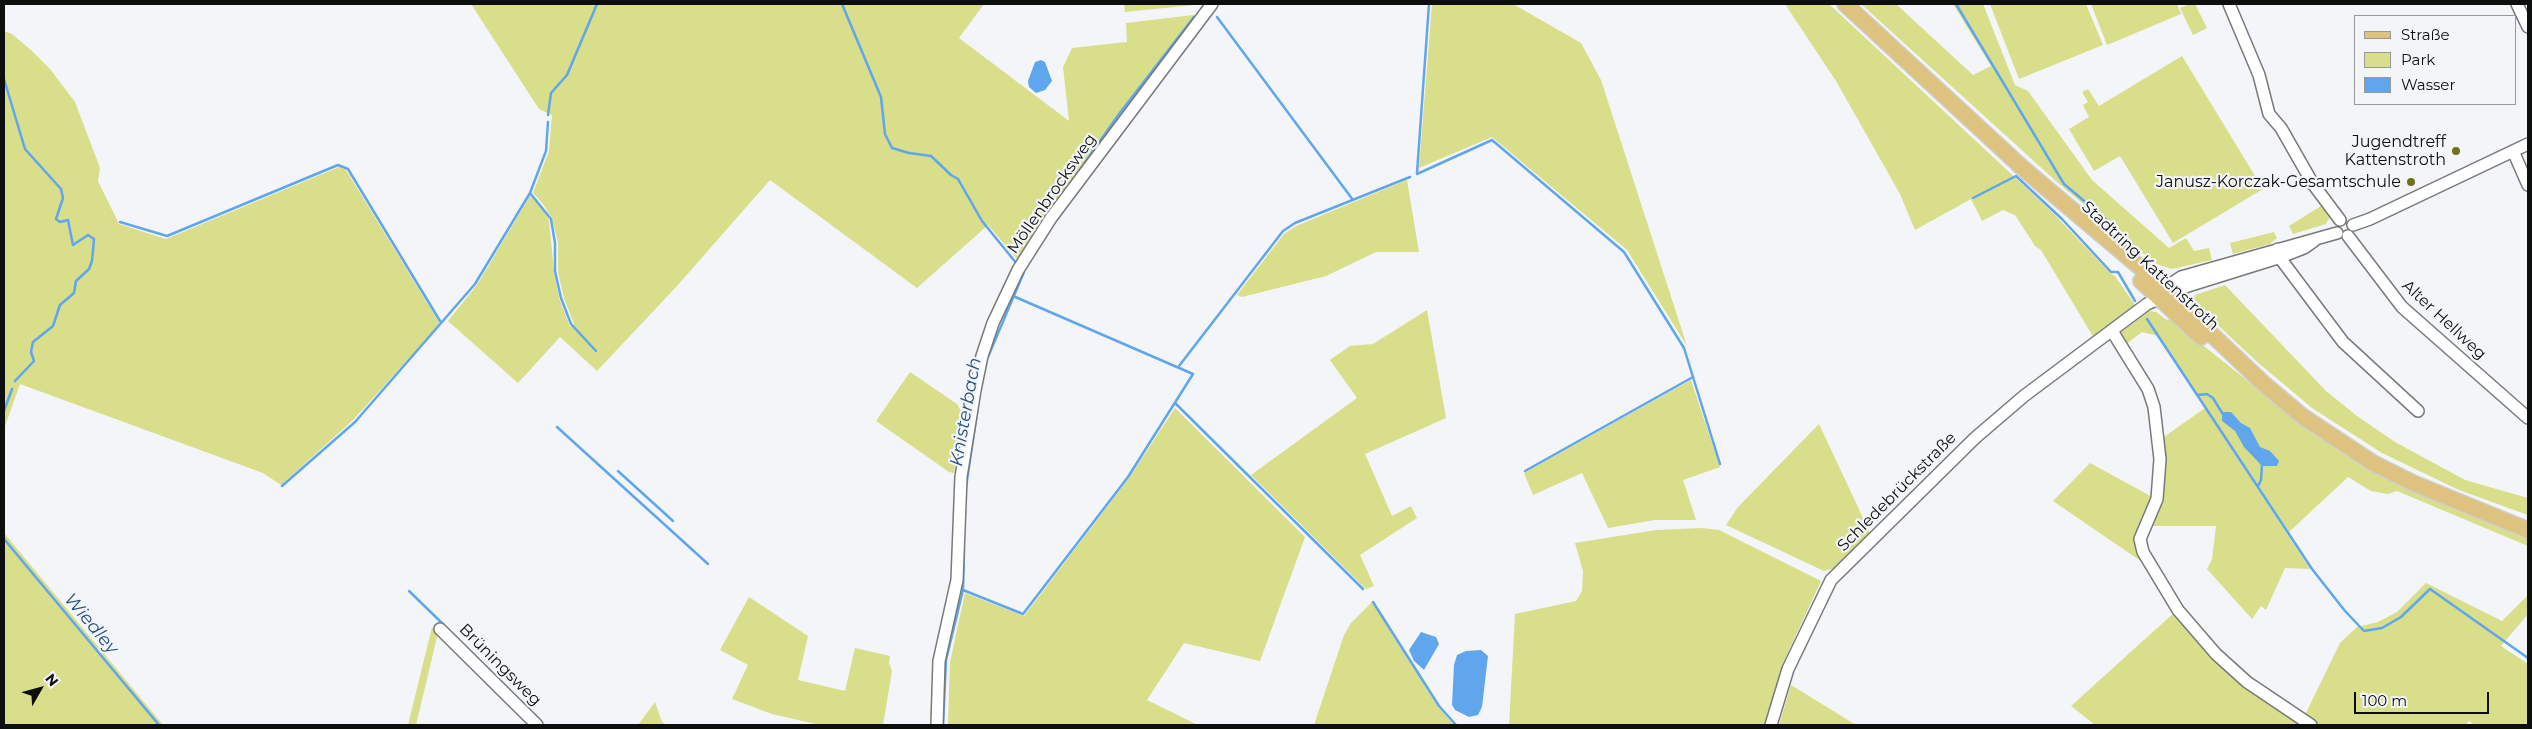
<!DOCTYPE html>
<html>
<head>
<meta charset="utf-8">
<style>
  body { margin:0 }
  #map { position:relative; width:2532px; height:729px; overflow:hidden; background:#f4f5f8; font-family:Montserrat,sans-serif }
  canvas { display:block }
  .frame { position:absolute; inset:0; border:5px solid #0d0e0e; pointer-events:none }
  .legend { position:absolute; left:2354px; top:15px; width:162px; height:90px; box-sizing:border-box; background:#f4f5f8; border:1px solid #98999a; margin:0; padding:6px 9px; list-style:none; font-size:15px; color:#0d0e0e }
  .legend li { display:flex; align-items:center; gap:10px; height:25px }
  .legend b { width:25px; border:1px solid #98999a }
  .north { position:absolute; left:15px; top:664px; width:50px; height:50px; -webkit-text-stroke:4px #f4f5f8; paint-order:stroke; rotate:52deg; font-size:14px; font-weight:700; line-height:20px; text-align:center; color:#0d0e0e }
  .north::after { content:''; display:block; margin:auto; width:18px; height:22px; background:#0d0e0e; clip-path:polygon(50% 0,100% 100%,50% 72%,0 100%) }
  .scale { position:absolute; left:2354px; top:692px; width:135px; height:22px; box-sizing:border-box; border:2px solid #0d0e0e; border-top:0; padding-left:6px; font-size:15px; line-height:18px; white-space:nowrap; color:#0d0e0e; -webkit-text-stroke:4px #f4f5f8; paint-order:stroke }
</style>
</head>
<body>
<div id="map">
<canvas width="2532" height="729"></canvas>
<div class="frame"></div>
<ul class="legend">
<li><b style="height:6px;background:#ddc37f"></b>Straße</li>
<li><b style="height:14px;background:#d8de8a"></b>Park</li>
<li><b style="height:14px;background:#60a6ed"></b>Wasser</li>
</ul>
<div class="north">N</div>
<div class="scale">100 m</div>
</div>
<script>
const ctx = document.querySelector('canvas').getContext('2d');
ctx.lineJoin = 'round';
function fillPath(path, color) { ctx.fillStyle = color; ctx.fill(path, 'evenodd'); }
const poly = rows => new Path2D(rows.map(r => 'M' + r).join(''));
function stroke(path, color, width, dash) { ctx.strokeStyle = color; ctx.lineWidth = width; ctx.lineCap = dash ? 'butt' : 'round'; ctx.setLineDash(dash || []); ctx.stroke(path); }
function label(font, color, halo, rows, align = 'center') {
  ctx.font = font + ' Montserrat,sans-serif'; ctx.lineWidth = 4.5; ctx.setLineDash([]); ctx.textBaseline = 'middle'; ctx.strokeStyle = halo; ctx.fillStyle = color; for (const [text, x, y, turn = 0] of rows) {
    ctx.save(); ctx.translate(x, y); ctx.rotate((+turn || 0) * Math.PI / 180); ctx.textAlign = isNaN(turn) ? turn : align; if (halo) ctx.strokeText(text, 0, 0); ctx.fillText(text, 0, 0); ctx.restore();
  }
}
const green = poly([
  [471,4,984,4,959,38,1069,121,1063,67,1072,48,1127,42,1126,23,1202,14,1122,114,1018,260,988,225,917,288,770,180,677,286,597,371,560,337,518,383,448,321,477,285,530,196,541,206,549,220,554,272,559,298,570,327,574,324,564,298,558,272,558,243,552,218,543,204,533,193,549,151,552,115,539,109],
  [1124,4,1204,4,1125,12],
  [1432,4,1513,4,1581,43,1601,80,1687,346,1627,250,1492,137,1419,168],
  [1785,4,1829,4,2053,213,2111,274,2115,276,2135,305,2094,338,2041,250,2035,246,2015,215,2003,210,1982,221,1971,199,1915,230,1900,194,1836,81],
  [1861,4,1896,4,1973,75,1991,66,1953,4,1983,4,2015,85,2028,91,2092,180,2169,248,2186,238,2194,251,2209,248,2212,260,2172,269,2156,264,2058,183],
  [1990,4,2086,4,2103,45,2019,79],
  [2091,4,2177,4,2181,14,2107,45],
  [2189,4,2195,4,2207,28,2193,35,2180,8],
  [4,31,12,34,32,51,50,69,75,102,100,168,98,181,119,224,166,239,339,167,346,170,440,324,353,420,281,485,263,473,20,384,4,429],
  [2182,56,2263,189,2173,243,2120,156,2094,171,2069,129,2089,117,2083,105,2088,102,2082,92,2088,89,2099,106],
  [1407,180,1419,252,1376,252,1326,276,1242,297,1237,295,1284,234,1296,226],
  [2324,204,2331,214,2326,224,2293,234,2289,226],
  [2274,232,2277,238,2270,244,2233,254,2230,243],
  [2225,285,2326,391,2357,416,2395,442,2465,480,2528,498,2528,515,2459,490,2382,453,2312,408,2255,360,2191,300,2195,295],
  [1427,310,1446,418,1365,454,1392,516,1411,506,1417,518,1360,555,1374,586,1366,589,1251,475,1357,398,1330,360,1350,346,1373,344],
  [2149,311,2156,312,2167,320,2170,319,2298,421,2370,469,2399,485,2528,538,2528,546,2397,491,2388,494,2371,491,2348,477,2289,532,2159,336,2142,332,2125,345,2119,336,2121,332],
  [910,372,957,404,961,411,954,473,949,472,876,421],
  [1691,380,1720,467,1683,480,1696,520,1655,520,1608,528,1582,473,1533,495,1524,473],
  [1175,408,1305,537,1260,661,1184,643,1147,700,1198,725,948,725,950,662,965,593,1024,616,1129,478],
  [2205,408,2310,569,2285,568,2266,610,2261,606,2252,619,2207,569,2212,559,2216,526,2149,526,2161,439],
  [1819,424,1871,535,1835,568,1824,571,1726,525,1738,507],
  [2090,463,2154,498,2137,540,2148,566,2053,501],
  [1702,528,1719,530,1821,581,1782,665,1765,725,1509,725,1515,614,1576,601,1582,591,1583,571,1575,543,1656,530],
  [4,533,163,725,4,725],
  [2426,583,2502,621,2528,595,2528,614,2501,646,2528,664,2528,725,2474,725,2469,721,2466,725,2320,725,2305,715,2340,643,2357,627,2378,622,2397,612],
  [749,597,808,636,798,680,845,691,855,648,890,656,889,663,892,671,883,725,820,725,772,714,732,699,748,665,720,650],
  [1372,602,1438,707,1454,725,1314,725,1344,635,1351,623],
  [2176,611,2233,677,2305,725,2095,725,2071,706],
  [432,627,438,633,416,725,408,725],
  [1791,685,1856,725,1779,725],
  [655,702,662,722,666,725,638,725]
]);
const water = poly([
  [1041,60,1045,62,1052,81,1045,90,1036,93,1029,87,1028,81,1035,62],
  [2222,412,2231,412,2241,423,2250,428,2260,447,2270,451,2279,461,2277,466,2262,466,2244,447,2235,431,2222,421],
  [1421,632,1436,637,1439,644,1424,670,1414,661,1409,650],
  [1481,650,1488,656,1482,707,1478,715,1469,717,1455,710,1452,705,1454,665,1457,655,1466,651]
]);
const stream = poly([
  [842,4,881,97,885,134,892,148,909,153,931,156,951,175,958,179,982,221,1017,264],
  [1956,4,2064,184,2116,228],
  [1201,9,1205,4],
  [1217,17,1353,200],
  [4,79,25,149,61,189,63,198,56,219,60,222,68,220,73,245,88,235,94,239,92,261,89,269,76,281,74,293,60,305,53,326,33,342,31,352,34,361,15,381],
  [548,115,551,93,567,75,597,4],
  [1417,173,1429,4],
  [1077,174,1119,114,1194,17],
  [1417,174,1492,140,1624,252,1684,348,1720,464],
  [530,193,551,219,555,243,555,271,561,298,571,324,596,351],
  [1973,198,2016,176,2062,219,2111,272,2118,272,2135,301],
  [120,222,167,236,338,165,348,169,440,321],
  [2147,319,2312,569,2345,611,2364,631,2382,628,2401,617,2430,589,2528,658],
  [988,357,1024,272,1022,270],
  [1179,366,1283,231,1295,223,1410,177],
  [2198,395,2207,394,2213,398,2224,416],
  [1175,403,1363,589],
  [4,411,12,389],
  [557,427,708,564],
  [618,471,673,521],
  [1525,471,1693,377],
  [282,486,355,422,475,284,530,193,546,151,548,122],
  [2258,486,2261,480,2262,464],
  [966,487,978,406],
  [4,539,159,725],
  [963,590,1023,614,1128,477,1193,374,1013,296],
  [409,591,444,625],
  [1373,602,1439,706,1456,725],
  [943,725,946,660,963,590,964,550]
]);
const minor = poly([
  [2229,4,2259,75,2269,114,2281,128,2313,184,2340,220],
  [2517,4,2528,27],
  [2513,151,2528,185],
  [2353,225,2370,219,2528,144],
  [2348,236,2402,307,2528,418],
  [2278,249,2283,262,2343,342,2418,411],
  [2157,293,2181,277,2337,233],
  [2112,331,2148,389,2154,407,2160,459,2157,499,2140,539,2143,552,2178,610,2216,654,2247,682,2311,725],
  [440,629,537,725],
  [937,725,939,661,957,580,961,477,975,390,982,356,993,323,1018,270,1051,218,1212,4],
  [1771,725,1788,669,1831,580,1975,438,2024,396,2147,304,2188,286,2281,257,2304,248,2314,241]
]);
const major = poly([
  [1845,4,2027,172],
  [2019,165,2147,273,2264,384,2302,416,2373,463,2413,483,2528,530],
  [2141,281,2201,337]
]);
const markers = [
  [2456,151,5,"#707217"],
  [2411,182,5,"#707217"]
];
const poiNames = [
  ["Jugendtreff",2446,142],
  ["Kattenstroth",2446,160],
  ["Janusz-Korczak-Gesamtschule",2401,182]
];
const streetNames = [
  ["Möllenbrocksweg",1052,194,-55],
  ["Stadtring Kattenstroth",2150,266,43],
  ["Alter Hellweg",2444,320,43],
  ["Schledebrückstraße",1897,492,-45],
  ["Brüningsweg",500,665,45]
];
const waterNames = [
  ["Knisterbach",966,412,-80],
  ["Wiedley",91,624,50]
];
fillPath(green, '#d8de8a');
fillPath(water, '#60a6ed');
stroke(stream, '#60a6ed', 2.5);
stroke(minor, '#78797b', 14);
stroke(major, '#cfcfcf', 18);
stroke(minor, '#fff', 11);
stroke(major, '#ddc37f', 15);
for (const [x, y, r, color] of markers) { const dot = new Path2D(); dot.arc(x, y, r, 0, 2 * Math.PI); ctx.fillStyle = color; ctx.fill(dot); stroke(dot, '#f4f5f8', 2); }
label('16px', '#0d0e0e', '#f4f5f8', poiNames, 'right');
label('16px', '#0d0e0e', '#f4f5f8', streetNames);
label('italic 18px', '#215180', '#f4f5f8', waterNames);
</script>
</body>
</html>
